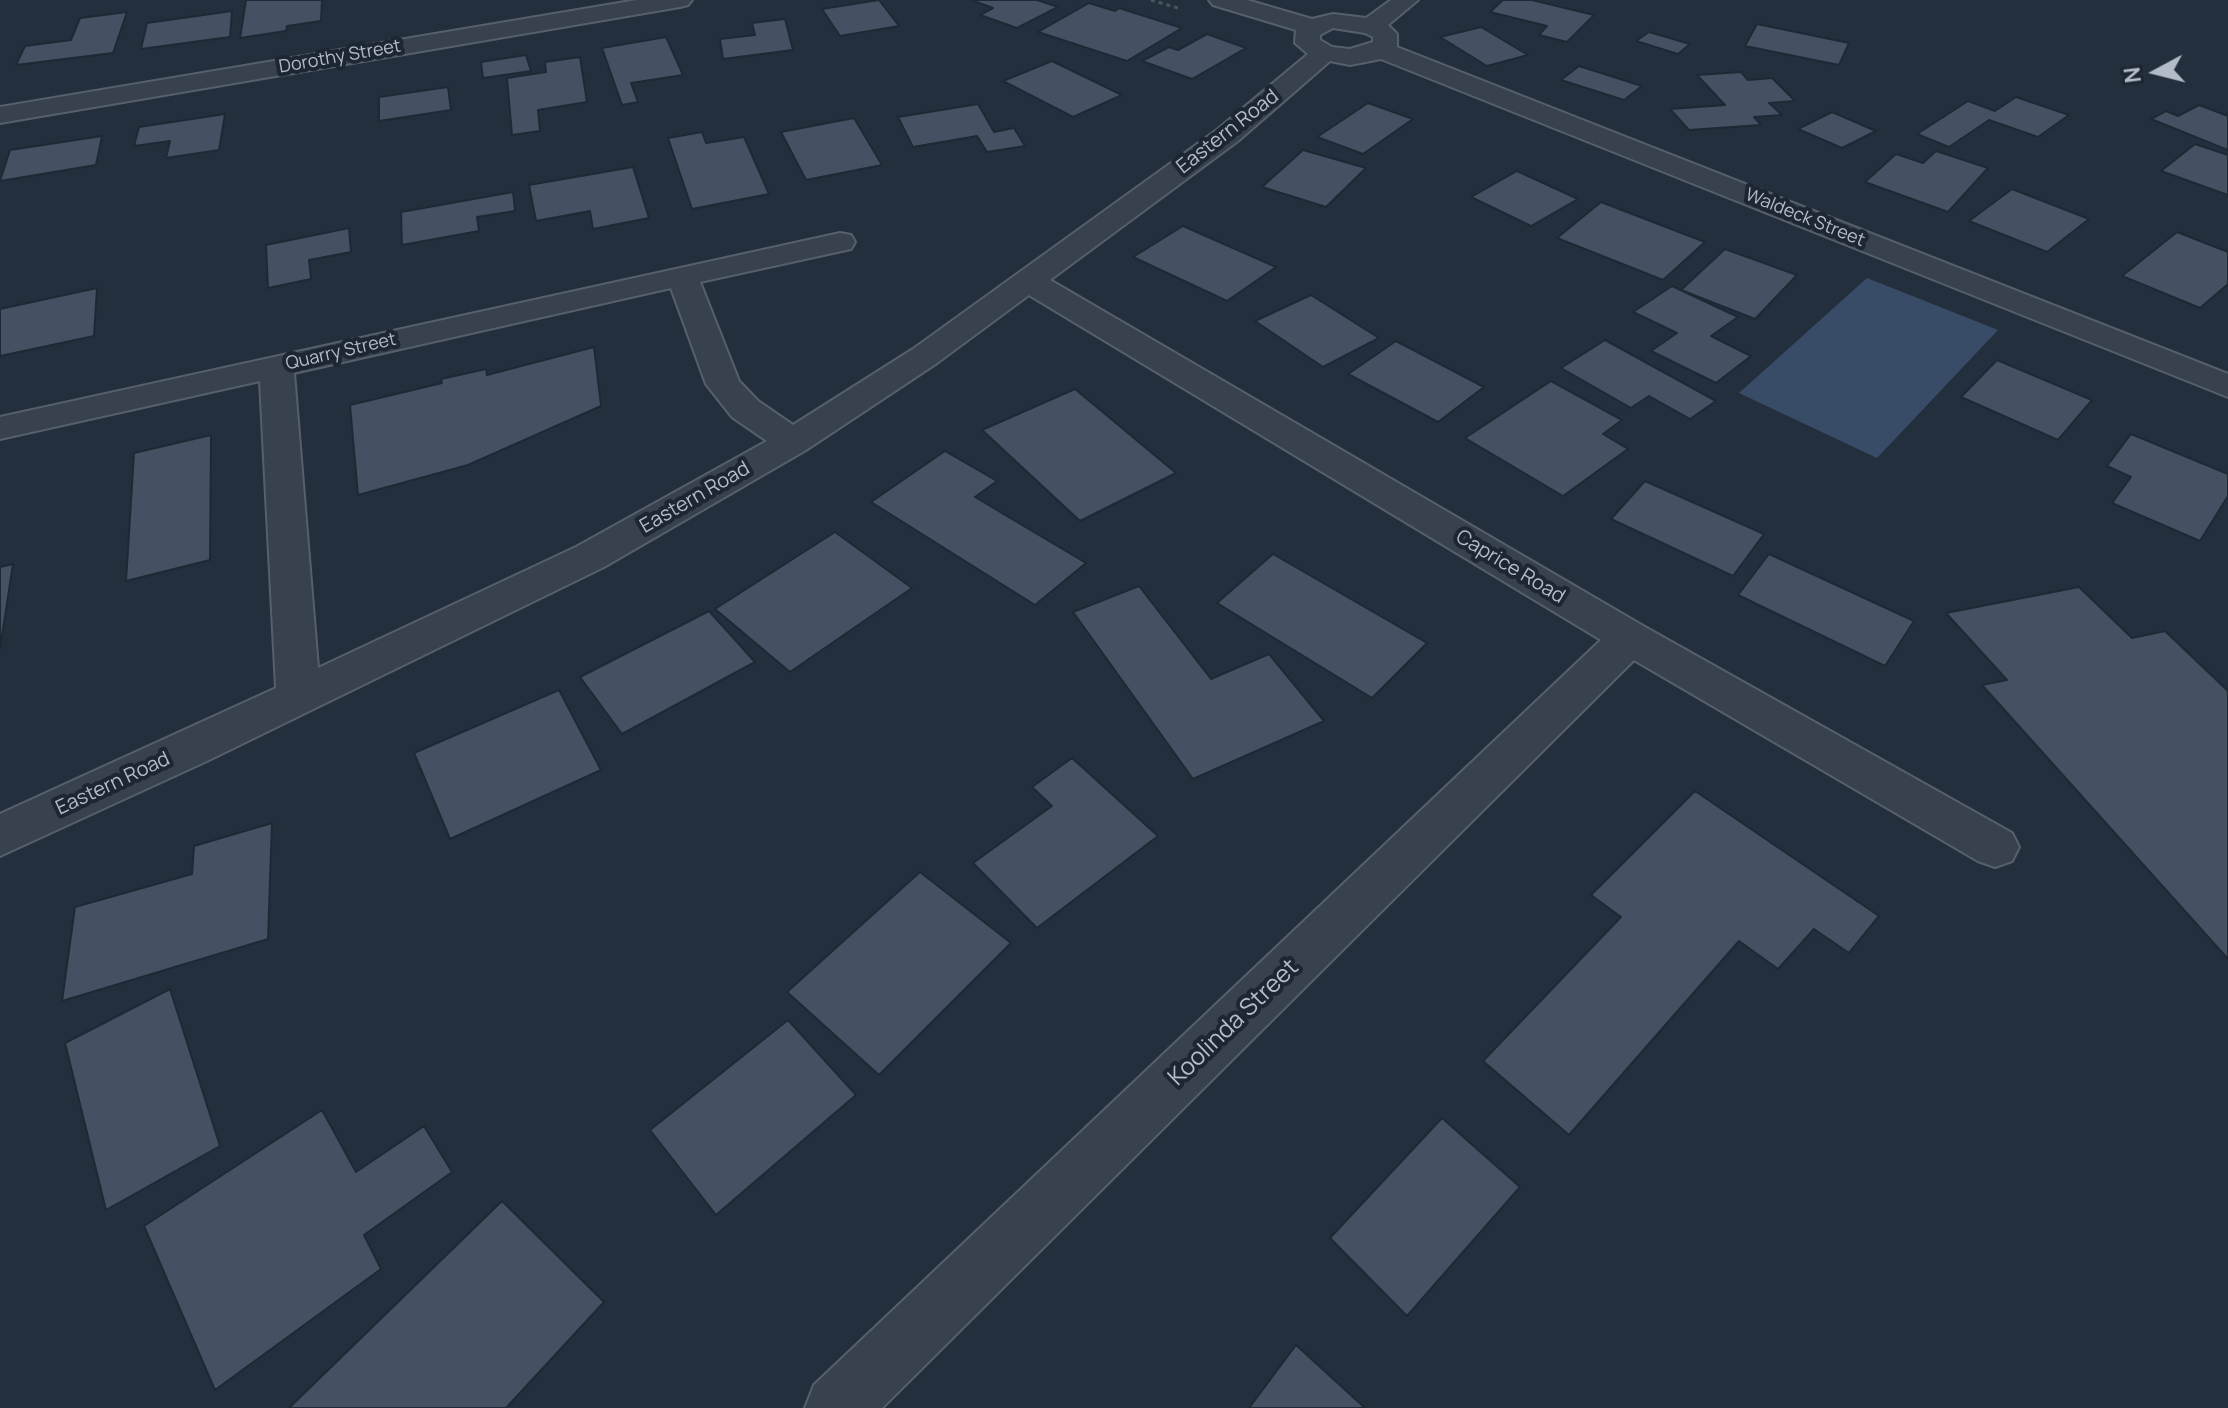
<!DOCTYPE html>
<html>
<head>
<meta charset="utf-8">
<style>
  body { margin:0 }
  #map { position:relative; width:2228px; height:1408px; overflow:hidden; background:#242f3e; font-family:Manrope,sans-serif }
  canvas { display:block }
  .north { position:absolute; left:2116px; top:32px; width:80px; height:80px; -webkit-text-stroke:6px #1d2633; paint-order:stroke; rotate:263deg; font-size:22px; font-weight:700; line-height:32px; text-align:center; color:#b4bcc9 }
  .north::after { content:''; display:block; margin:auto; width:28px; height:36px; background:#b4bcc9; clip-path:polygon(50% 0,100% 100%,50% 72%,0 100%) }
</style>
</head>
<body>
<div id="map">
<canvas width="2228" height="1408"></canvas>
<div class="north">N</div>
</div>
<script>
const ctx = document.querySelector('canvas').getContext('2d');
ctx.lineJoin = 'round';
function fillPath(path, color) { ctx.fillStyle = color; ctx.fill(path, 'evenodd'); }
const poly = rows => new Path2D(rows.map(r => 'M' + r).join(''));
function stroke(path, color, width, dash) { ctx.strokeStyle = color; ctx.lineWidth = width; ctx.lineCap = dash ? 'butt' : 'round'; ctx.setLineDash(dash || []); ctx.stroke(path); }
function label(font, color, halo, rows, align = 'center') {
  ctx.font = font + ' Manrope,sans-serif'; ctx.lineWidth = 8; ctx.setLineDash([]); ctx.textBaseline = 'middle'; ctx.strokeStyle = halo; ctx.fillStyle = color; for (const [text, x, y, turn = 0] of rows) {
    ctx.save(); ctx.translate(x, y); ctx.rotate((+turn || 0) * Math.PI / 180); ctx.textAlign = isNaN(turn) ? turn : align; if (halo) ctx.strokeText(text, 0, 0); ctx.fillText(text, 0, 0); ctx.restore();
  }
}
const water = poly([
  [1867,278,1998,330,1877,458,1739,393]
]);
const building = poly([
  [246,0,322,0,321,21,287,26,286,31,240,38,246,0],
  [879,0,899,26,840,36,822,9,879,0],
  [971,0,1037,0,1058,7,1017,28,980,15,993,8,971,0],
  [1503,0,1532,0,1594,15,1567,42,1539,35,1547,26,1490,12,1503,0],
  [1089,3,1115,11,1119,8,1182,28,1127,61,1038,32,1089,3],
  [232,11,230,37,141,49,147,23,232,11],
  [127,12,113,53,16,65,25,46,71,40,80,18,127,12],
  [785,19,793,50,723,59,720,39,755,35,752,23,785,19],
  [1757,24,1849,43,1839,65,1745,46,1757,24],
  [1481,27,1528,55,1487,66,1440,37,1481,27],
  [1649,32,1690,44,1678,54,1636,41,1649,32],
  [1207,34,1246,48,1192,79,1142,61,1169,47,1178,50,1207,34],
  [666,37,683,75,631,83,638,102,622,105,602,48,666,37],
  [526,55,531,71,483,78,481,62,526,55],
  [580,57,587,102,538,110,540,131,512,135,507,78,546,72,545,62,580,57],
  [1052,61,1122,95,1073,117,1003,81,1052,61],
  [1579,66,1642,86,1624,100,1561,80,1579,66],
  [1741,72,1748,80,1772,78,1795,101,1769,103,1782,115,1754,117,1761,125,1689,130,1670,109,1725,105,1697,75,1741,72],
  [448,87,451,110,379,121,379,97,448,87],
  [2016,97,2069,115,2038,137,1989,120,1949,147,1917,134,1968,101,1995,111,2016,97],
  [1368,103,1413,119,1363,154,1317,137,1368,103],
  [978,104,994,132,1014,128,1025,146,987,152,977,136,913,147,898,117,978,104],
  [2199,105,2228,116,2228,150,2151,119,2166,111,2178,116,2199,105],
  [1832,112,1876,131,1842,148,1798,129,1832,112],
  [225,114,219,150,166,158,170,141,134,146,139,127,225,114],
  [854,118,882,165,806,180,781,132,854,118],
  [702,132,706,143,744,137,769,194,692,209,668,138,702,132],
  [102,136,96,165,0,181,10,150,102,136],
  [2195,144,2228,155,2228,195,2161,171,2195,144],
  [1303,150,1366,168,1326,207,1262,187,1303,150],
  [1936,151,1988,168,1948,212,1865,182,1896,154,1923,163,1936,151],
  [633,167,649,218,593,229,590,211,536,221,529,185,633,167],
  [1517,171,1578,199,1531,226,1471,197,1517,171],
  [2012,189,2089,219,2047,252,1969,221,2012,189],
  [513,192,515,211,477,217,479,231,402,245,401,212,513,192],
  [1601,202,1705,242,1663,280,1557,238,1601,202],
  [1183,226,1276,267,1227,301,1133,257,1183,226],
  [349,228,351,252,309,260,311,279,268,288,266,245,349,228],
  [2177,232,2228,252,2228,284,2200,308,2122,276,2177,232],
  [1725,249,1797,275,1755,319,1681,290,1725,249],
  [1672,286,1738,317,1711,336,1751,356,1716,383,1651,351,1677,333,1633,312,1672,286],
  [97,288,94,336,0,356,0,309,97,288],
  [1311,295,1379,338,1323,367,1255,321,1311,295],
  [1605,340,1716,401,1690,419,1649,396,1631,408,1561,368,1605,340],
  [1396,341,1484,387,1438,422,1348,374,1396,341],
  [594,347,601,406,468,465,358,495,350,405,442,383,441,379,486,369,487,375,594,347],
  [1997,360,2092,400,2058,440,1961,397,1997,360],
  [1551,381,1622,420,1603,434,1628,449,1563,496,1465,438,1551,381],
  [1075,389,1176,473,1080,521,982,430,1075,389],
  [2131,434,2228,474,2228,496,2200,541,2112,503,2131,477,2107,466,2131,434],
  [211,435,210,560,126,581,134,453,211,435],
  [945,451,997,481,975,497,1086,563,1035,605,871,502,945,451],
  [1645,481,1764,534,1733,576,1611,519,1645,481],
  [835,532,912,588,790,672,715,609,835,532],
  [1273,554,1427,643,1372,698,1217,603,1273,554],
  [1769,554,1914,621,1885,666,1738,595,1769,554],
  [13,564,0,649,0,567,13,564],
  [1139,586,1211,679,1269,654,1324,721,1193,779,1073,612,1139,586],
  [2079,587,2132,638,2165,631,2228,691,2228,959,1982,685,2007,680,1946,613,2079,587],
  [709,611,755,662,622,734,580,677,709,611],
  [559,690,601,770,450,839,414,753,559,690],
  [1072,758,1158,836,1037,928,973,863,1052,806,1032,787,1072,758],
  [1695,791,1879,916,1849,953,1814,929,1778,969,1739,941,1569,1135,1483,1061,1621,917,1591,895,1695,791],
  [272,823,268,939,62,1001,75,907,192,874,194,846,272,823],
  [920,872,1011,943,879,1075,787,992,920,872],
  [170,989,220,1146,106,1210,65,1043,170,989],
  [788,1020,856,1095,716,1215,650,1130,788,1020],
  [322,1110,356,1172,424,1126,452,1172,364,1235,381,1269,215,1390,144,1226,322,1110],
  [1442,1118,1520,1187,1407,1316,1330,1238,1442,1118],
  [502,1201,604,1302,506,1408,289,1408,502,1201],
  [1296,1345,1365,1408,1249,1408,1296,1345]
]);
const path = poly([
  [1151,0,1181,9]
]);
const minor = poly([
  [637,0,692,0,688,5,680,7,0,123,0,107,637,0],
  [1209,0,1247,0,1312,19,1333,14,1366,18,1391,0,1418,0,1388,25,1397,34,1397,47,2228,374,2228,397,1381,59,1350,65,1330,61,1238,141,1050,280,1645,627,2012,833,2019,847,2012,861,1995,867,1978,861,1634,660,882,1408,805,1408,814,1385,1601,640,1029,295,937,363,806,450,604,567,207,761,0,856,0,814,276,688,260,381,0,439,0,417,840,233,851,235,855,242,851,249,700,282,739,381,758,401,793,425,913,349,1218,129,1308,54,1295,43,1296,30,1213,5,1209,0],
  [1333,28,1365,33,1373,37,1373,42,1350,49,1332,47,1320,40,1320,35,1333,28],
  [671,288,706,384,732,417,767,441,576,547,318,668,294,373,671,288]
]);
const farStreetnames = [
  ["Dorothy Street",340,57,-10],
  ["Waldeck Street",1805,218,22],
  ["Quarry Street",341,352,-13]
];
const streetNames = [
  ["Eastern Road",1228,132,-38],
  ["Eastern Road",695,498,-30],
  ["Caprice Road",1510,567,31],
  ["Eastern Road",113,784,-25]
];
const nearStreetnames = [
  ["Koolinda Street",1234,1023,-44]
];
fillPath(water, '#394c67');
fillPath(building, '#455162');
stroke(building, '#1f2835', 2);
stroke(minor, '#565f6c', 4);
stroke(path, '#44595c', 3, [4, 4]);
fillPath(minor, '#38414e');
label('18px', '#b4bcc9', '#1d2633', farStreetnames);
label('20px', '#b4bcc9', '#1d2633', streetNames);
label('24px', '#b4bcc9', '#1d2633', nearStreetnames);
</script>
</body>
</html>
